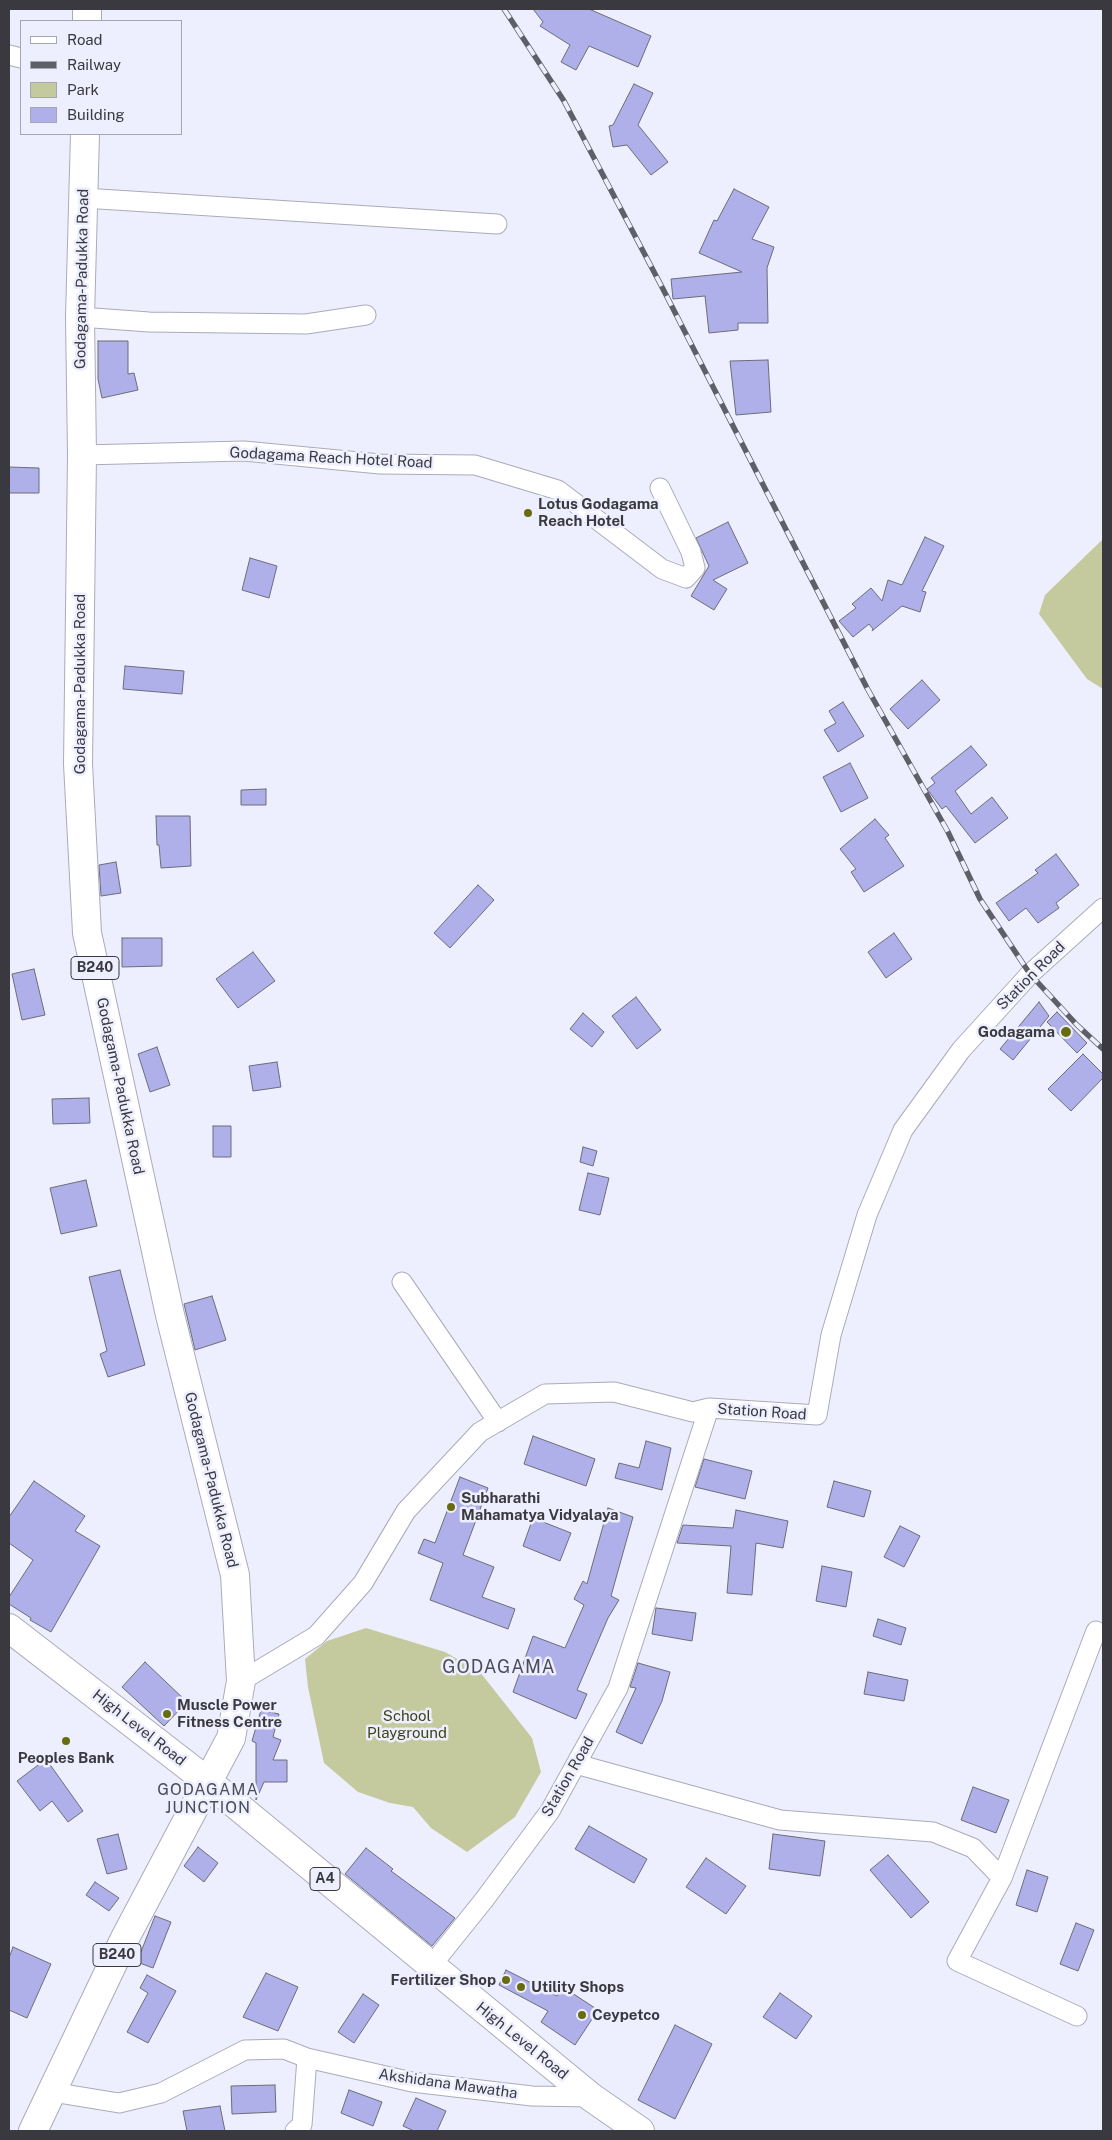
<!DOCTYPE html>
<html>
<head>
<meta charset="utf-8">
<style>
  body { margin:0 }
  #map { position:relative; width:1112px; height:2140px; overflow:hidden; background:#eeeffe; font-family:"Public Sans",sans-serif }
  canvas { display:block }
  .frame { position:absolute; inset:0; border:10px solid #39393f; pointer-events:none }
  .legend { position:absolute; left:20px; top:20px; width:162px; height:115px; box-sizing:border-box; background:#eeeffe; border:1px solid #a6a6b2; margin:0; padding:6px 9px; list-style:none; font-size:15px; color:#39393f }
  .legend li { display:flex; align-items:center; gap:10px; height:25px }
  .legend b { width:25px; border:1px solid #a6a6b2 }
</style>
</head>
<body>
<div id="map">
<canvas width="1112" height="2140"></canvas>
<div class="frame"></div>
<ul class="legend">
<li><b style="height:6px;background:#fff"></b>Road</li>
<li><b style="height:6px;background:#5f5f67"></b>Railway</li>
<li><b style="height:14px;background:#c4c99e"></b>Park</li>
<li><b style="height:14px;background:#afafe9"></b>Building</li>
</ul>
</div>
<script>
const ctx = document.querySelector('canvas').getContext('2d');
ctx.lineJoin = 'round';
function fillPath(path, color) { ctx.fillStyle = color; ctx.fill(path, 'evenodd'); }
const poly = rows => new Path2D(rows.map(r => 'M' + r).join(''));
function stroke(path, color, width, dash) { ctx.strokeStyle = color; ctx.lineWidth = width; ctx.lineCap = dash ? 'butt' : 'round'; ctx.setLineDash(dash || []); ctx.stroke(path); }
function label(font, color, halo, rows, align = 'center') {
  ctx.font = font + ' "Public Sans",sans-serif'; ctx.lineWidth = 5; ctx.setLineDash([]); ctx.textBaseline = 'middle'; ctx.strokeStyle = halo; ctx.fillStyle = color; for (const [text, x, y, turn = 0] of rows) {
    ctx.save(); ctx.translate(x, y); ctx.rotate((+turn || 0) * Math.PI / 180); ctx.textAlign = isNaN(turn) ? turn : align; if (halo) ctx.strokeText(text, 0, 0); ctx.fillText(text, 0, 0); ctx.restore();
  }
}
const green = poly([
  [1103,539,1103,689,1087,679,1039,614,1045,595],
  [366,1628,445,1652,480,1672,532,1738,541,1772,515,1817,467,1852,431,1828,413,1807,390,1803,358,1792,324,1763,308,1687,305,1659,327,1641]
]);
const building = poly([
  [533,9,589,9,651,36,638,67,589,46,576,70,561,62,570,45,540,26,543,22,533,9],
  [634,84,653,93,638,125,668,162,651,175,627,145,613,147,609,126,613,125,634,84],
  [734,189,769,207,752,239,774,247,767,268,768,323,738,323,738,330,709,333,705,296,673,299,671,279,742,272,699,253,714,220,717,221,734,189],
  [98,341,128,341,128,374,134,373,138,390,102,398,98,379,98,341],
  [768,360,771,412,736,415,730,361,768,360],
  [9,467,39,468,39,493,9,493,9,467],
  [728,522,748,563,713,580,727,589,714,610,691,596,709,566,696,538,728,522],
  [925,537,944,546,922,591,926,592,920,612,902,606,872,631,873,629,869,624,853,637,839,621,856,608,852,604,871,588,882,601,888,580,902,585,925,537],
  [250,558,277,566,269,598,242,590,250,558],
  [125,666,184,671,182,694,123,689,125,666],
  [922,680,940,700,908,729,890,709,922,680],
  [843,702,864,736,838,752,824,730,836,723,829,711,843,702],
  [971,746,987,765,955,791,971,814,992,797,1008,818,975,843,946,806,942,809,927,789,935,783,931,778,971,746],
  [850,763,868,798,841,812,823,777,850,763],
  [266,789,266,805,241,805,241,790,266,789],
  [156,816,190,816,191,866,161,868,159,845,157,845,156,816],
  [875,819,889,835,885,838,904,866,864,892,851,872,856,869,840,849,875,819],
  [1056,854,1079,885,1056,903,1059,908,1038,923,1026,908,1009,921,996,903,1038,873,1035,870,1056,854],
  [116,862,121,893,101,896,99,865,116,862],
  [478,885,494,900,450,948,434,933,478,885],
  [894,933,912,959,886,978,868,952,894,933],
  [122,938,162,938,162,966,122,967,122,938],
  [253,952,275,981,238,1008,216,979,253,952],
  [34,969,45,1015,22,1020,12,974,34,969],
  [636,997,661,1030,637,1049,612,1016,636,997],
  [1039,1002,1049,1016,1013,1060,1000,1049,1039,1002],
  [1057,1012,1087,1043,1077,1053,1047,1022,1057,1012],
  [583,1013,604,1032,592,1047,570,1029,583,1013],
  [157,1047,170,1085,150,1092,138,1054,157,1047],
  [1083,1054,1103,1074,1103,1078,1071,1111,1048,1089,1083,1054],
  [277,1062,281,1087,253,1091,249,1066,277,1062],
  [89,1098,90,1123,53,1124,52,1099,89,1098],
  [213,1126,231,1126,231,1157,213,1157,213,1126],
  [583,1147,597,1151,593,1166,580,1162,583,1147],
  [588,1173,609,1178,600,1215,579,1210,588,1173],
  [86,1180,97,1226,61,1234,50,1188,86,1180],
  [120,1270,145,1365,108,1377,100,1354,107,1351,89,1277,120,1270],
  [212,1296,226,1340,195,1350,184,1304,212,1296],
  [533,1436,595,1459,586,1486,524,1464,533,1436],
  [646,1441,671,1448,662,1490,615,1478,619,1463,639,1468,646,1441],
  [704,1459,752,1471,745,1499,695,1487,704,1459],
  [460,1477,488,1488,463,1555,494,1567,482,1597,515,1609,508,1629,430,1600,443,1563,418,1553,424,1539,435,1543,460,1477],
  [34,1481,85,1516,75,1531,100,1546,51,1632,30,1620,31,1618,9,1604,9,1597,33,1560,9,1543,9,1517,34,1481],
  [834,1481,871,1491,864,1517,827,1507,834,1481],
  [608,1508,633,1517,611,1596,619,1600,608,1618,577,1690,587,1694,576,1719,513,1692,533,1636,565,1648,584,1605,574,1599,583,1581,587,1584,608,1508],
  [736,1510,788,1521,783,1548,756,1543,752,1595,727,1593,731,1546,677,1543,683,1525,733,1528,736,1510],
  [533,1518,571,1533,560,1561,523,1546,533,1518],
  [900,1526,920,1536,904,1567,884,1557,900,1526],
  [822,1566,852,1572,846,1607,816,1601,822,1566],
  [656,1608,696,1613,692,1641,652,1634,656,1608],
  [878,1619,906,1628,901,1645,873,1636,878,1619],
  [145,1662,187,1702,164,1726,122,1687,145,1662],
  [638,1663,670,1672,662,1701,642,1744,616,1732,636,1688,630,1687,638,1663],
  [868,1672,908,1680,904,1701,864,1694,868,1672],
  [261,1710,279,1714,273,1737,281,1740,273,1760,287,1760,287,1782,264,1782,256,1800,256,1743,252,1741,261,1710],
  [46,1759,83,1811,68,1822,52,1801,40,1811,17,1781,46,1759],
  [973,1787,1009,1800,996,1833,961,1820,973,1787],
  [589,1826,647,1859,634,1883,575,1849,589,1826],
  [118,1834,127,1869,107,1874,97,1839,118,1834],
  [773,1834,825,1841,820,1876,769,1869,773,1834],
  [198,1847,218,1863,204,1882,184,1866,198,1847],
  [366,1848,393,1869,391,1871,455,1918,432,1946,345,1874,366,1848],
  [888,1855,929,1902,911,1918,870,1870,888,1855],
  [706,1858,746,1886,726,1914,686,1887,706,1858],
  [1027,1870,1048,1877,1037,1912,1016,1905,1027,1870],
  [95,1882,119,1898,109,1911,86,1895,95,1882],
  [155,1916,171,1922,153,1968,137,1962,155,1916],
  [1076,1923,1094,1930,1078,1971,1060,1964,1076,1923],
  [13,1947,51,1964,27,2018,9,2010,9,1958,13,1947],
  [506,1970,557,1996,563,1987,598,2010,575,2045,541,2022,548,2011,499,1985,506,1970],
  [266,1973,298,1987,278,2031,243,2017,266,1973],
  [147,1975,176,1991,148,2043,127,2032,148,1993,140,1988,147,1975],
  [780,1993,812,2016,796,2039,763,2017,780,1993],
  [363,1994,379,2005,354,2043,338,2032,363,1994],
  [675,2025,712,2044,675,2119,638,2100,675,2025],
  [275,2085,276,2112,232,2114,231,2086,275,2085],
  [349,2090,382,2102,373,2126,341,2113,349,2090],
  [416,2098,446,2111,437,2131,414,2131,403,2126,416,2098],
  [220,2106,225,2131,187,2131,183,2111,220,2106]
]);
const street = poly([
  [9,55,21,58],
  [83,198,497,224],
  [80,317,149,322,306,324,366,315],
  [82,455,244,451,380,464,475,465,558,490,662,569,686,578,695,568,691,552,660,488],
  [402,1282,498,1422],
  [241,1681,316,1636,363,1583,406,1511,480,1432,545,1394,614,1392,693,1412,709,1408],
  [576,1764,780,1820,933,1832,973,1848,1002,1878],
  [431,1966,484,1900,550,1811,618,1688,709,1408,817,1415,831,1335,867,1215,903,1130,961,1050,1030,974,1103,908],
  [1077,2016,957,1961,1002,1878,1096,1631],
  [52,2092,119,2103,161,2093,245,2050,284,2049,307,2058,412,2082,532,2096,591,2097],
  [295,2131,302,2125,307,2058]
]);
const primary = poly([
  [87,9,87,21],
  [33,2131,125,1938,231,1738,241,1681,235,1575,170,1315,87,933,78,764,82,455,80,317,85,134]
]);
const highway = poly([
  [9,1628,207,1781,591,2097,640,2131]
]);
const rail = poly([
  [504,9,564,101,663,289,867,688,948,832,980,899,1030,974,1077,1025,1103,1049]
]);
const markers = [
  [528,513,5,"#676c10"],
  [1066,1032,6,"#676c10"],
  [451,1507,5,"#676c10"],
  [167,1714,5,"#676c10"],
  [66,1741,5,"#676c10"],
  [506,1980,5,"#676c10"],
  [521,1987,5,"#676c10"],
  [582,2015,5,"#676c10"]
];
const shields = [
  [95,968,48],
  [325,1879,30],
  [117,1955,48]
];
const shieldNames = [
  ["B240",95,968],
  ["A4",325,1879],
  ["B240",117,1955]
];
const streetNames = [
  ["Godagama-Padukka Road",82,279,-89],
  ["Godagama Reach Hotel Road",331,458,3],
  ["Godagama-Padukka Road",80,684,-90],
  ["Station Road",1031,976,-45],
  ["Godagama-Padukka Road",120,1086,78],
  ["Station Road",762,1412,4],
  ["Godagama-Padukka Road",211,1480,76],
  ["High Level Road",139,1728,38],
  ["Station Road",568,1777,-60],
  ["High Level Road",522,2041,39],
  ["Akshidana Mawatha",448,2084,8]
];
const poiNames = [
  ["Lotus Godagama",538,504],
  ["Reach Hotel",538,521],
  ["Godagama",1055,1032,"right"],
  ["Subharathi",461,1498],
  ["Mahamatya Vidyalaya",461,1515],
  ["Muscle Power",177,1705],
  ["Fitness Centre",177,1722],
  ["Peoples Bank",66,1758,"center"],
  ["Fertilizer Shop",496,1980,"right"],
  ["Utility Shops",531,1987],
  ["Ceypetco",592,2015]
];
const parkNames = [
  ["School",407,1716],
  ["Playground",407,1733]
];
const neighbourhoodNames = [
  ["GODAGAMA",208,1790],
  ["JUNCTION",208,1808]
];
const quarterNames = [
  ["GODAGAMA",499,1667]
];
fillPath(green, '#c4c99e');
fillPath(building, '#afafe9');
stroke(building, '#6c6c79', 1);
stroke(street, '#aaabb9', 21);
stroke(primary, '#aaabb9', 30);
stroke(highway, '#aaabb9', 30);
stroke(street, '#fff', 19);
stroke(primary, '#fff', 28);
stroke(highway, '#fff', 28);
stroke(rail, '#5f5f67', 5.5);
stroke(rail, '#eeeffe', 4, [11]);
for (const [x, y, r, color] of markers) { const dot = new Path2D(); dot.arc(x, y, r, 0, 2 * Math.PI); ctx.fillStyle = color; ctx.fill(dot); stroke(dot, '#eeeffe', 2); }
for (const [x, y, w] of shields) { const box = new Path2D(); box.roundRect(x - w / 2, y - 11.5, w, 23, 4); ctx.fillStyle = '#eeeffe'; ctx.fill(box); stroke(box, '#39393f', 1); }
label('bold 14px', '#39393f', null, shieldNames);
label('15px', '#39393f', '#eeeffe', streetNames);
label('bold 15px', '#39393f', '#eeeffe', poiNames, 'left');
label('15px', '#3f4214', '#eeeffe', parkNames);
ctx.letterSpacing = '1px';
label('16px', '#4c4d59', '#eeeffe', neighbourhoodNames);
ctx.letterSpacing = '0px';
ctx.letterSpacing = '1px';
label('18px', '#4c4d59', '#eeeffe', quarterNames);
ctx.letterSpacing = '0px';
</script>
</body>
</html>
